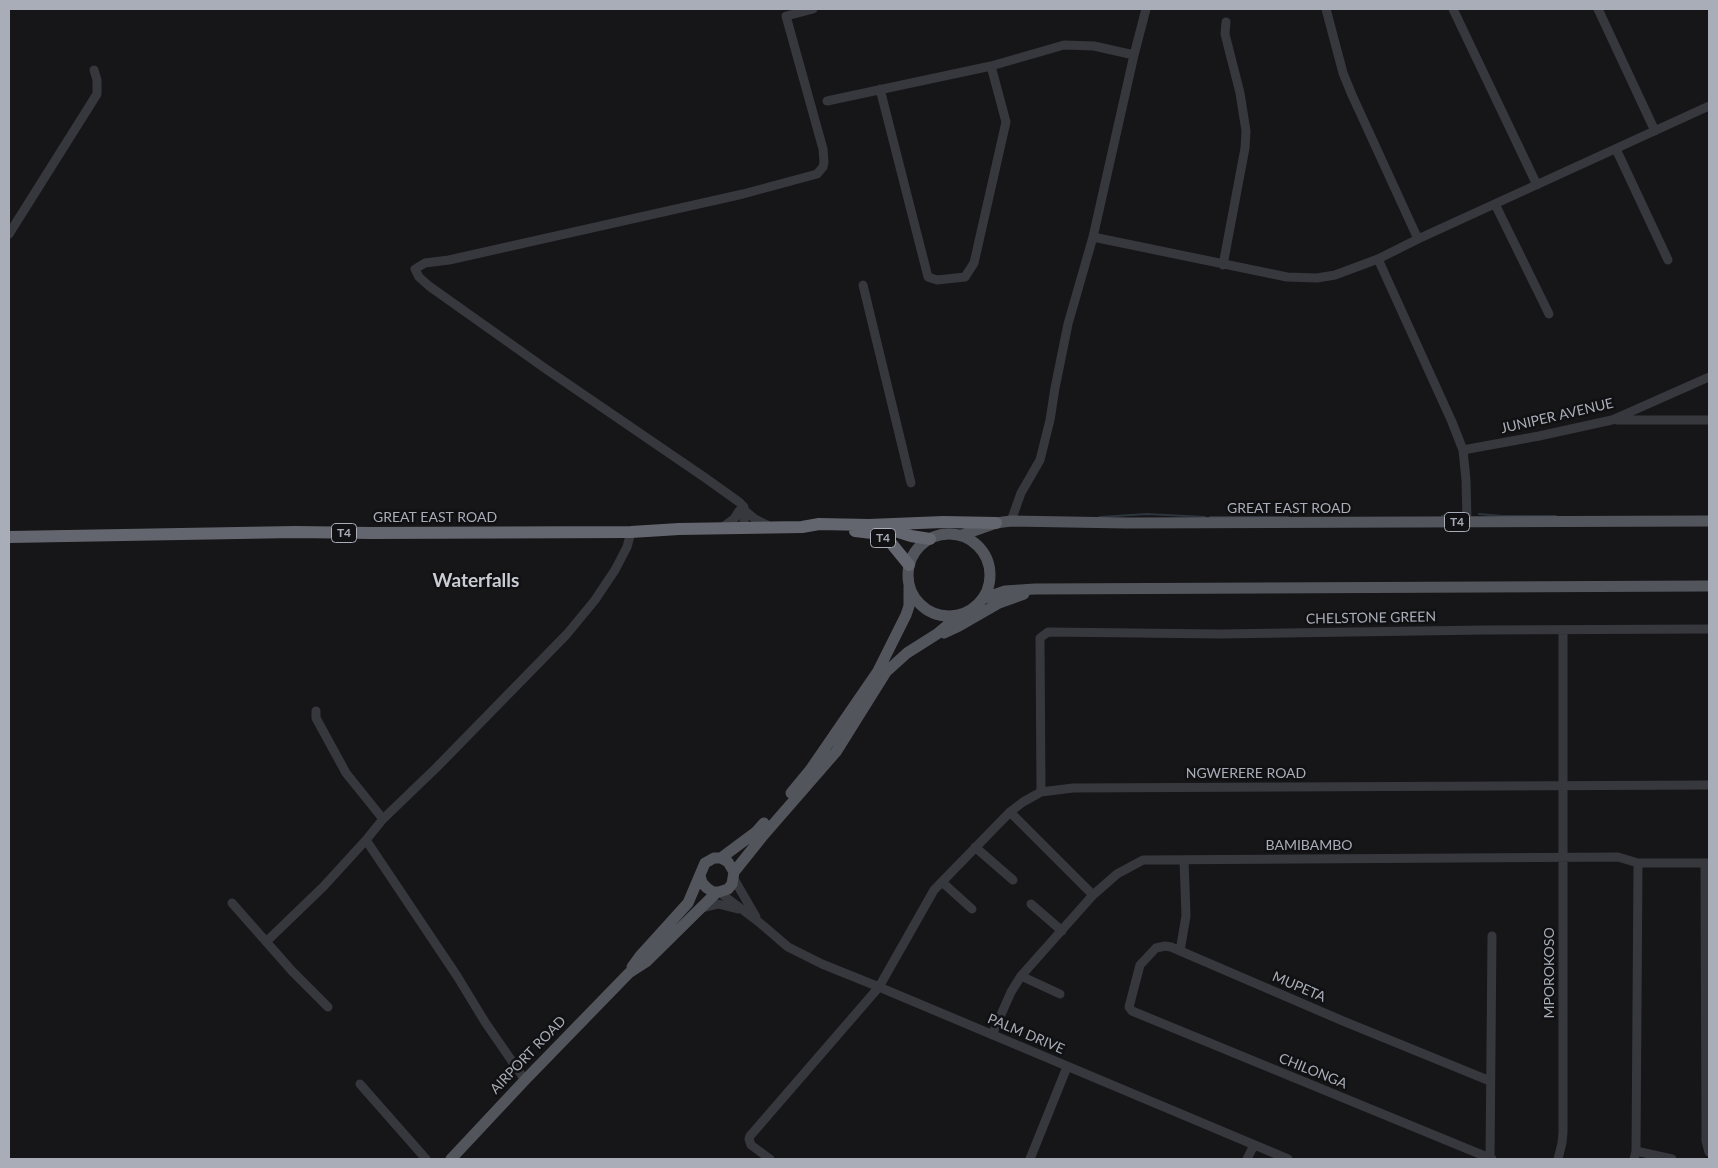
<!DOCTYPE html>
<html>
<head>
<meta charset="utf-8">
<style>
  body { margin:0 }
  #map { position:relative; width:1718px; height:1168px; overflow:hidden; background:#161618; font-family:Lato,sans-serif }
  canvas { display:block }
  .frame { position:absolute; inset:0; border:10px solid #a8adb8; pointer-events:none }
</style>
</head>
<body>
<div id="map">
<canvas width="1718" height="1168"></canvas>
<div class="frame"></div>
</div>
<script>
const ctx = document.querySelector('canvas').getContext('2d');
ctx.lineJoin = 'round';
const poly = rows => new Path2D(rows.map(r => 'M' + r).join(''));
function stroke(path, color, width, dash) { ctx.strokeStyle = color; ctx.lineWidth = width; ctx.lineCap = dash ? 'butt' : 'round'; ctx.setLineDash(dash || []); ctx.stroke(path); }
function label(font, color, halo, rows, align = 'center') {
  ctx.font = font + ' Lato,sans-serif'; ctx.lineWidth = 5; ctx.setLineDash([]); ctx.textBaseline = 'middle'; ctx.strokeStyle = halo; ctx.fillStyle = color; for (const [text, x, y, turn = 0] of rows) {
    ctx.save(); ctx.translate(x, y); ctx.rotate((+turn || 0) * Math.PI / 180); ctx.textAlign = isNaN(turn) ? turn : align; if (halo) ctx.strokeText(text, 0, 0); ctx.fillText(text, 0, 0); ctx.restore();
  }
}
const stream = poly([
  [1479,514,1502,516,1556,516],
  [1442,516,1461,513],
  [1100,517,1147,514,1205,517],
  [1210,517,1288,517]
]);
const minor = poly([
  [797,9,798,13,813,9],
  [1326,9,1343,73,1352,95,1418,239],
  [1453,9,1537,185],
  [1598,9,1655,131],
  [880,89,928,277,937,280,965,277,974,263,1006,122,991,66],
  [827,101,991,66,1064,45,1094,46,1134,55],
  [1616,149,1668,260],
  [1495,204,1549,314],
  [9,234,97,94,97,80,94,70],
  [1093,237,1287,277,1317,278,1335,275,1378,259,1418,239,1709,106],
  [1378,259,1452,422,1463,450,1466,480,1467,522],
  [1223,265,1245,148,1246,131,1240,93,1225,34,1226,22],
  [863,285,911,483],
  [1617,420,1709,420],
  [1463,450,1539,436,1612,420,1709,377],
  [744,510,755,519,769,526],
  [1011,521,1021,493,1040,460,1050,420,1055,388,1068,324,1093,237,1134,55,1146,9],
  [723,527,734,519,739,511],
  [744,527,744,507,739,502,704,477,546,369,429,286,419,277,415,269,425,263,449,260,743,194,817,174,823,167,824,162,823,149,786,16,798,13],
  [316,711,316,718,346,773,383,819],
  [1041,792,1040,638,1048,632,1220,634,1484,630,1709,629],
  [1010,812,1093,895],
  [366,840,457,976,485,1022,525,1080],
  [975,847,1013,880],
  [1705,863,1706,1141,1709,1152],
  [734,879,756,917],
  [942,882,972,909],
  [719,892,760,923,788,947,822,964,879,987,1288,1159],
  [232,903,292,971,328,1007],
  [1031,904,1062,931],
  [701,908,718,904,738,909],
  [267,941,323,887,366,840,383,819,437,767,567,634,595,600,615,570,627,547,631,532],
  [1180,951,1186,916,1184,860],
  [1021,976,1060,994],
  [992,1035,1011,992,1021,976,1093,895,1117,874,1143,860,1618,857,1638,863,1709,863],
  [1490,1081,1343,1021,1171,947,1165,946,1156,948,1140,965,1129,1007,1132,1011,1492,1159],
  [360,1084,426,1159],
  [1636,1151,1672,1159],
  [770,1159,751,1145,749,1139,750,1136,879,987,934,890,1010,812,1023,802,1041,792,1073,788,1709,785],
  [1030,1159,1067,1067],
  [1247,1159,1254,1145],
  [1490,1159,1492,936],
  [1558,1159,1562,1143,1563,1132,1563,630],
  [1634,1159,1636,1151,1638,863]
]);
const major = poly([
  '908 575a41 41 0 1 1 82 0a41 41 0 1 1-82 0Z',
  [962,535,996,523,1011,521,1126,523,1709,521],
  [982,599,1005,591,1035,589,1709,586],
  [944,633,959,626,999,603,1024,594],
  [791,793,810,770,878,671,906,615,909,606,909,587],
  [721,858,756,832,764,823],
  [734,872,762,837,836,752,886,672,907,653,937,634,961,614],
  [632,967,640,956,688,903,705,863,714,858,721,858,728,862,734,872,732,884,728,889,719,892,713,892,707,888,702,883,700,875],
  [451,1159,525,1080,629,973,646,962,717,892]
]);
const highway = poly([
  [886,528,911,536,930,539],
  [855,531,872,533,883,537,891,543,909,565],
  [9,537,295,532,372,533,631,532,679,529,802,527,819,524,869,525,943,522,996,523]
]);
const shields = [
  [1457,522,25],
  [344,533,25],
  [883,538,25]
];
const shieldNames = [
  ["T4",1457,522],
  ["T4",344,533],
  ["T4",883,538]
];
const streetNames = [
  ["JUNIPER AVENUE",1557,416,-13],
  ["GREAT EAST ROAD",1289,508],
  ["GREAT EAST ROAD",435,517],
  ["CHELSTONE GREEN",1371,618,-1],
  ["NGWERERE ROAD",1246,773],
  ["BAMIBAMBO",1309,845],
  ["MPOROKOSO",1549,973,-90],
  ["MUPETA",1299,987,23],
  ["PALM DRIVE",1026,1034,23],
  ["AIRPORT ROAD",528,1055,-46],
  ["CHILONGA",1313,1071,22]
];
const districtNames = [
  ["Waterfalls",476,581]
];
stroke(stream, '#2c353c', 2);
stroke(minor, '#37383d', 9);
stroke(major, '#53555c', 11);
stroke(highway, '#63666e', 12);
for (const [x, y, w] of shields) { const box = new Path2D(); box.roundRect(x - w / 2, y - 9.5, w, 19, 4); ctx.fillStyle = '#111113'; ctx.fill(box); stroke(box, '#a8adb8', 1); }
label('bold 12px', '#a8adb8', null, shieldNames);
label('14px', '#a8adb8', '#111113', streetNames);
label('bold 19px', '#c9ccd4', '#111113', districtNames);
</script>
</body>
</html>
